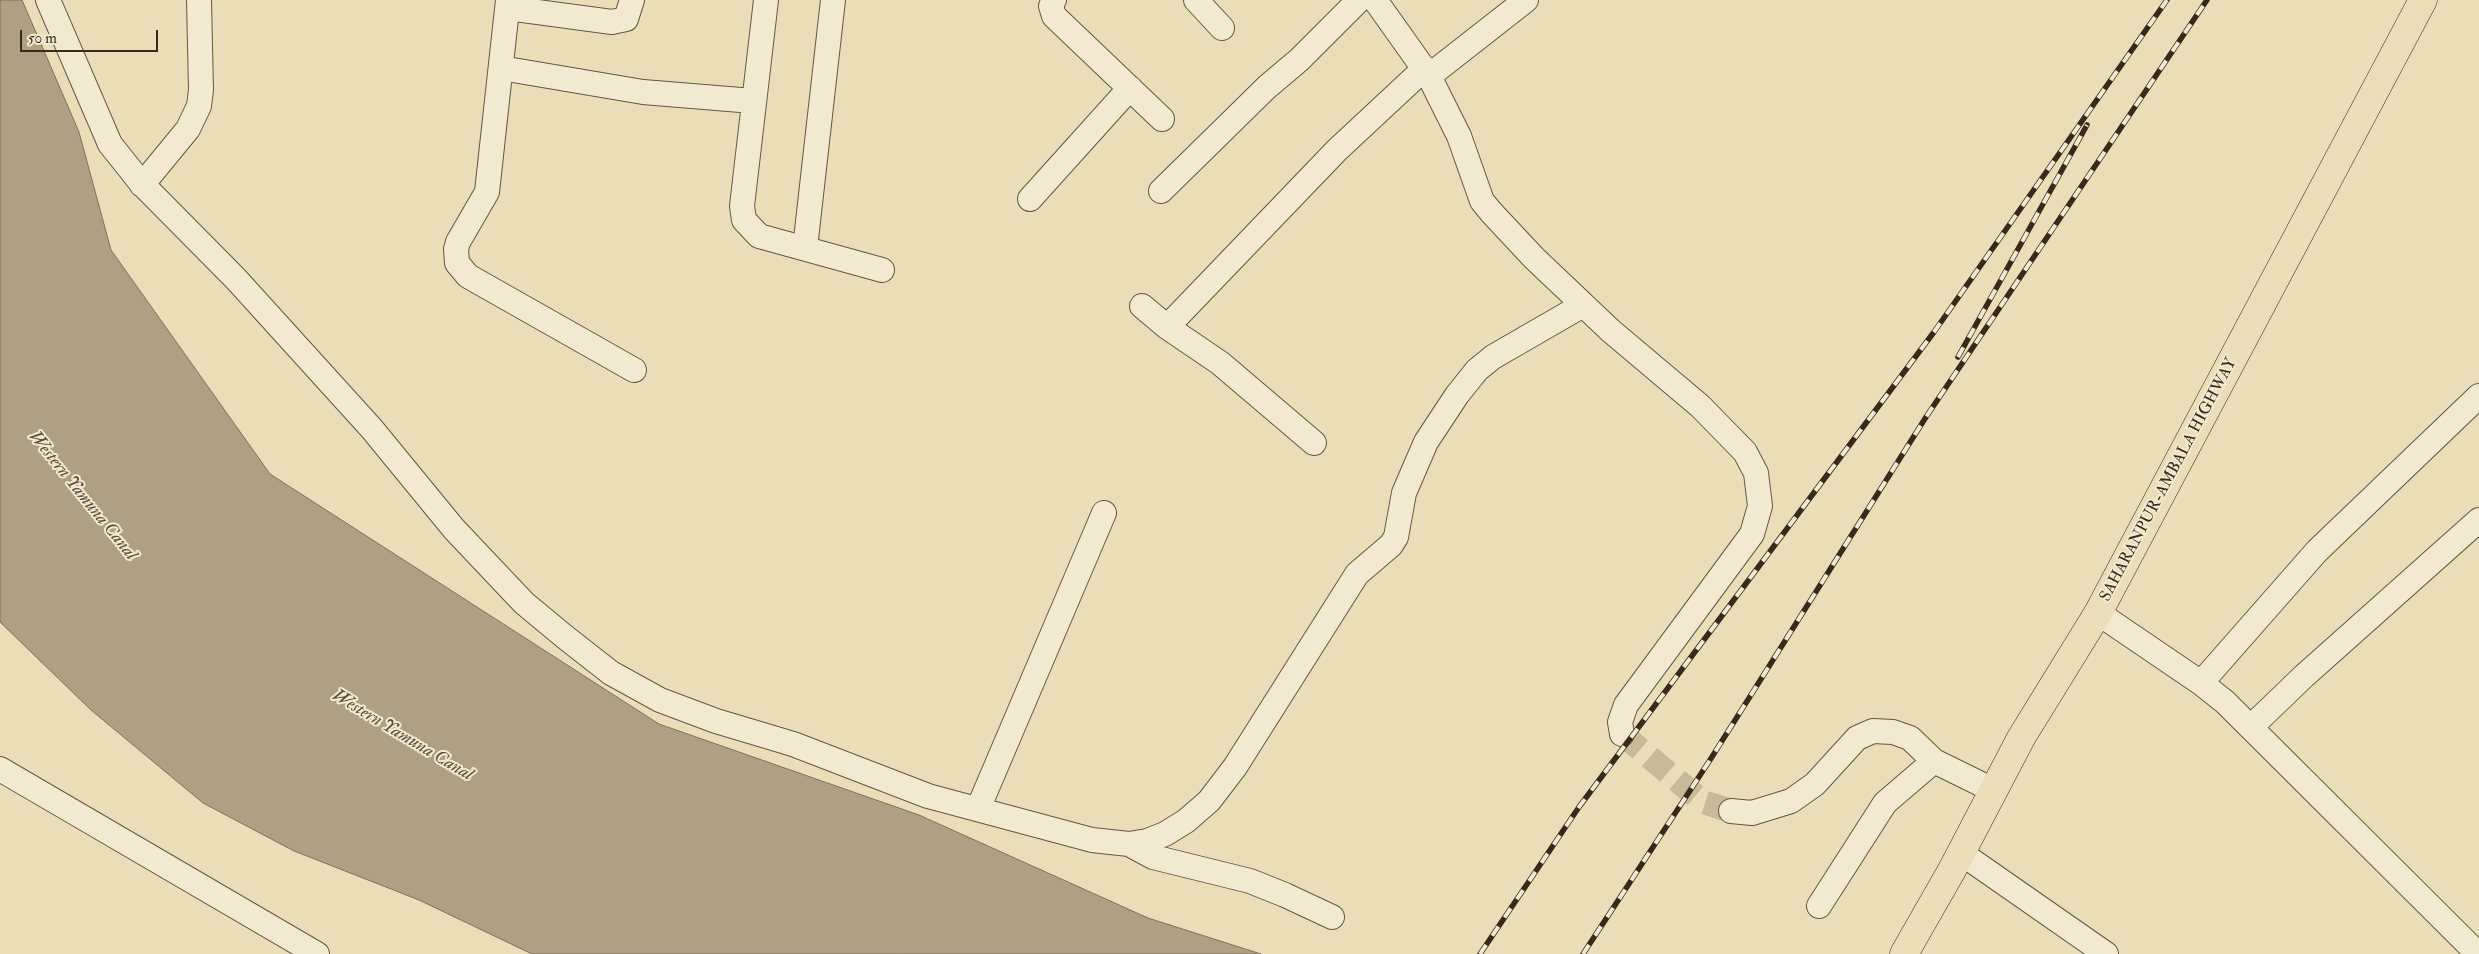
<!DOCTYPE html>
<html>
<head>
<meta charset="utf-8">
<style>
  body { margin:0 }
  #map { position:relative; width:2479px; height:954px; overflow:hidden; background:#e9deb7; font-family:"IM FELL Double Pica",serif }
  canvas { display:block }
  .scale { position:absolute; left:20px; top:30px; width:138px; height:22px; box-sizing:border-box; border:2px solid #3a291b; border-top:0; padding-left:6px; font-size:15px; line-height:18px; white-space:nowrap; color:#3a291b; -webkit-text-stroke:4px #f1ead0; paint-order:stroke }
</style>
</head>
<body>
<div id="map">
<canvas width="2479" height="954"></canvas>
<div class="scale">50 m</div>
</div>
<script>
const ctx = document.querySelector('canvas').getContext('2d');
ctx.lineJoin = 'round';
function fillPath(path, color) { ctx.fillStyle = color; ctx.fill(path, 'evenodd'); }
const poly = rows => new Path2D(rows.map(r => 'M' + r).join(''));
function stroke(path, color, width, dash) { ctx.strokeStyle = color; ctx.lineWidth = width; ctx.lineCap = dash ? 'butt' : 'round'; ctx.setLineDash(dash || []); ctx.stroke(path); }
function label(font, color, halo, rows, align = 'center') {
  ctx.font = font + ' "IM FELL Double Pica",serif'; ctx.lineWidth = 4; ctx.setLineDash([]); ctx.textBaseline = 'middle'; ctx.strokeStyle = halo; ctx.fillStyle = color; for (const [text, x, y, turn = 0] of rows) {
    ctx.save(); ctx.translate(x, y); ctx.rotate((+turn || 0) * Math.PI / 180); ctx.textAlign = isNaN(turn) ? turn : align; if (halo) ctx.strokeText(text, 0, 0); ctx.fillText(text, 0, 0); ctx.restore();
  }
}
const water = poly([
  [0,0,22,0,79,132,111,250,270,474,659,724,919,815,1148,918,1261,954,532,954,419,900,294,851,203,803,91,710,0,622,0,0]
]);
const minorTunnel = poly([
  [1622,734,1703,802,1731,811]
]);
const minor = poly([
  [48,0,110,144,141,183,236,279,372,429,454,529,524,603,565,637,611,673,660,700,716,721,793,744,928,796,1092,840,1129,844,1147,841,1165,834,1186,821,1209,801,1235,767,1357,574,1391,545,1396,537,1404,493,1426,442,1457,395,1477,370,1493,357,1583,305],
  [508,0,487,192,458,242,456,249,457,263,468,276,634,370],
  [766,0,742,206,744,220,759,236,882,270],
  [1054,0,1051,6,1054,16,1162,119],
  [1196,0,1222,28],
  [1375,0,1429,76,1459,136,1482,201,1491,212,1534,258,1611,331,1700,406,1745,452,1756,473,1760,506,1752,534,1626,705,1620,722,1622,734],
  [508,8,612,22,626,19,632,0],
  [501,68,643,92,753,101],
  [1429,76,1526,0],
  [142,185,188,129,199,106,201,90,199,0],
  [1161,191,1267,87,1299,60,1359,0],
  [1030,199,1130,88],
  [805,248,833,0],
  [1142,306,1167,327,1220,363,1314,443],
  [1167,327,1337,150,1425,68],
  [2098,613,2201,683,2225,702,2478,954],
  [2201,683,2317,551,2479,396],
  [2251,727,2304,676,2479,520],
  [0,769,317,954],
  [978,809,1104,513],
  [1731,811,1752,813,1791,801,1815,784,1857,738,1873,731,1893,732,1910,738,1934,761,1993,790],
  [1129,844,1153,857,1250,881,1285,895,1332,917],
  [1961,853,2106,954],
  [1819,906,1885,803,1934,761]
]);
const major = poly([
  [1904,954,1952,870,2021,738,2098,613,2423,0]
]);
const rail = poly([
  [1958,357,2087,125],
  [1480,954,1579,807,1934,332,2167,0],
  [1583,954,1710,760,1926,417,2207,0]
]);
const streetNames = [
  ["SAHARANPUR-AMBALA HIGHWAY",2169,480,-62]
];
const waterNames = [
  ["Western Yamuna Canal",82,496,51],
  ["Western Yamuna Canal",402,736,31]
];
fillPath(water, '#aea082');
stroke(water, '#807059', 1);
stroke(minorTunnel, '#c6ba98', 24, [24, 12]);
stroke(minor, '#665642', 26);
stroke(major, '#3a291b', 29);
stroke(minor, '#f1ead0', 24);
stroke(major, '#e9deb7', 28);
stroke(rail, '#3a291b', 5.5);
stroke(rail, '#f1ead0', 4, [11]);
label('16px', '#3a291b', '#f1ead0', streetNames);
label('italic 18px', '#5d4d3a', '#f1ead0', waterNames);
</script>
</body>
</html>
